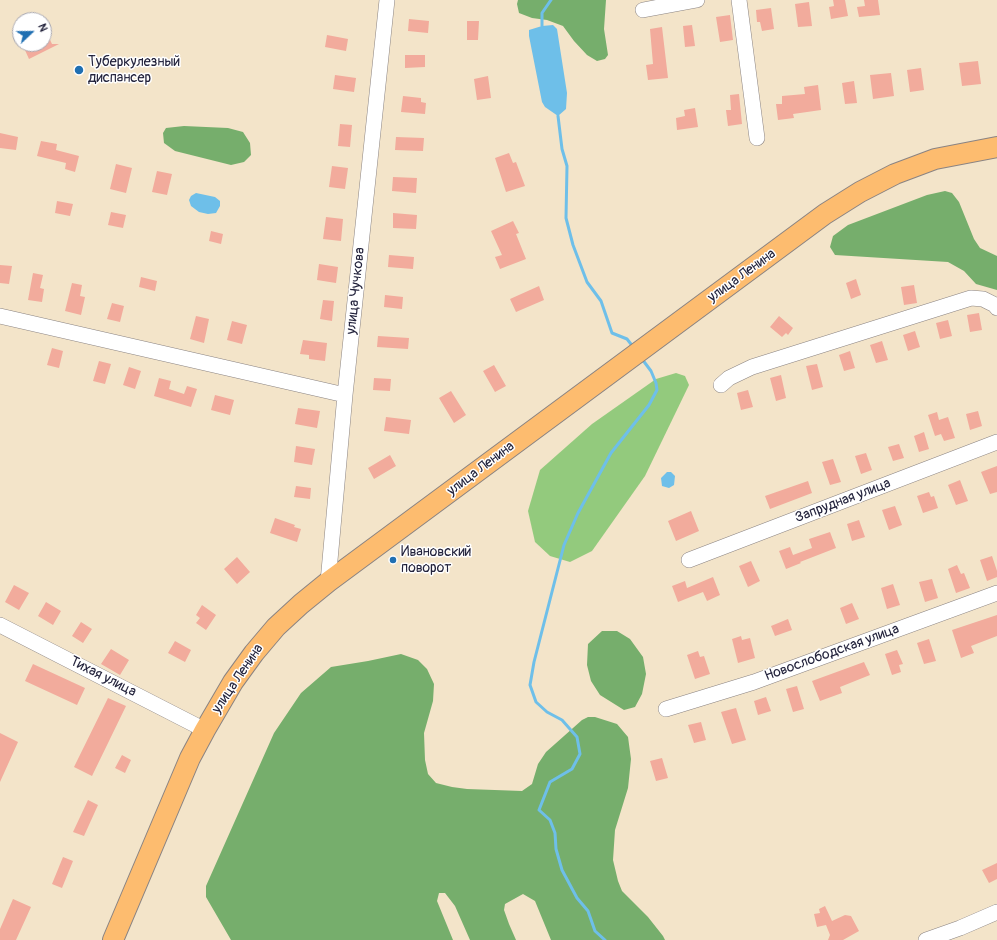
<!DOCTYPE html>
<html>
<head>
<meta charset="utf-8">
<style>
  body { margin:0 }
  #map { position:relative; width:997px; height:940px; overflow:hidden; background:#f3e4c9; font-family:Pangolin,sans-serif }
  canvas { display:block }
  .north { position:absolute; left:12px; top:12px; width:40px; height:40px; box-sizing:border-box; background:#fff; border:1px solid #a7a7b1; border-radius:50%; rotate:68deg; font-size:11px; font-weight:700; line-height:16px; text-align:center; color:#22223b }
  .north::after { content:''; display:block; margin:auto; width:14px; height:18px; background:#1f6fb2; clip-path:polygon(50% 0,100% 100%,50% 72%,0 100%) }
</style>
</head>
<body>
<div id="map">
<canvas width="997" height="940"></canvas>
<div class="north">N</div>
</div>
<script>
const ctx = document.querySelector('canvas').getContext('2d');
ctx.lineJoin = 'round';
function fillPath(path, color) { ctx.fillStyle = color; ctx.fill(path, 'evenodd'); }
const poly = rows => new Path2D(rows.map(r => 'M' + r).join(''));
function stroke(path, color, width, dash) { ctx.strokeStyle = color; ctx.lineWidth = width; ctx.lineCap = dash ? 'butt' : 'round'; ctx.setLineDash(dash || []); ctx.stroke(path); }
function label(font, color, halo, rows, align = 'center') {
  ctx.font = font + ' Pangolin,sans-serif'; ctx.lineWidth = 3; ctx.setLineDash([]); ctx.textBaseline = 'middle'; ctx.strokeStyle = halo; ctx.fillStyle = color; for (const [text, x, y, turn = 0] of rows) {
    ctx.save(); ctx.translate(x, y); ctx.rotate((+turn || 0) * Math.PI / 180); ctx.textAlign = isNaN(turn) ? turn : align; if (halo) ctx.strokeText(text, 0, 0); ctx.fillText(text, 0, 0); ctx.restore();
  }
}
const green = poly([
  [676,373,685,376,689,385,645,476,592,551,570,562,550,556,535,542,528,511,540,470,592,424,656,379]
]);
const forest = poly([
  [518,0,606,0,604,29,608,55,605,59,597,61,587,55,574,41,563,26,547,20,532,18,519,13,517,4],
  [184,126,228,128,243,132,250,143,251,155,244,162,231,165,175,151,164,143,163,133,166,128],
  [945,191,952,193,959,202,974,239,980,248,997,256,997,290,976,284,964,271,948,262,835,255,830,247,833,236,848,225,927,195],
  [602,631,617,631,630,639,643,657,646,674,642,694,635,707,624,710,600,695,591,681,587,665,588,644],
  [401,654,418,660,427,669,434,684,433,701,424,733,425,760,428,774,436,783,452,787,467,789,522,791,532,784,538,764,546,752,582,720,588,717,595,717,617,724,628,737,631,759,628,788,615,830,613,860,618,881,622,891,648,917,663,936,665,940,551,940,535,901,523,894,505,904,504,910,509,924,516,940,470,940,455,906,445,893,439,893,437,901,453,940,231,940,206,897,206,886,274,733,301,693,331,667,368,661]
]);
const water = poly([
  [553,25,557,29,567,93,566,109,558,116,545,107,542,102,529,36,529,30,542,26],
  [196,193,215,197,220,201,220,206,216,213,208,214,199,212,191,206,189,200,191,196],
  [667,472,671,472,675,476,674,485,669,488,662,486,661,478]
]);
const stream = poly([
  [542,26,542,13,551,0],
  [558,116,562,149,567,166,566,218,573,245,587,282,601,301,612,333,627,339,634,348],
  [605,940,595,931,588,911,577,898,562,870,556,849,555,833,550,820,539,810,550,782,572,769,580,754,577,737,562,720,547,712,536,702,530,685,534,662,564,545,578,513,611,453,649,405,657,390,656,383,651,371,642,359]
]);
const building = poly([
  [833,0,845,0,848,16,831,19,829,7,834,6],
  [864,0,878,0,880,15,859,17,857,7,865,6],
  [809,2,812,26,798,27,795,4],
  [771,8,774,29,762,31,760,22,757,22,756,10],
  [730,15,733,40,720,42,716,17],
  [409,19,429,21,428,33,408,31],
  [467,21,479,21,478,40,467,40],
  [692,25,695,46,685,47,683,26],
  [44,27,52,44,59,44,29,59,24,48,33,44,44,44],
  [662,27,668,78,648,80,646,65,653,64,650,29],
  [327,35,348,39,346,51,325,47],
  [405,55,425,55,425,67,405,68],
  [978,61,981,84,962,86,959,63],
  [921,68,924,90,910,92,907,70],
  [891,73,894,96,873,99,870,75],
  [335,75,356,78,354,92,333,89],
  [488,76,491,98,477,100,474,79],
  [854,81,857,103,845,104,842,83],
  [818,85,821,110,793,114,794,118,778,120,776,104,782,104,782,96,805,94,804,87],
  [739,94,742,124,728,126,726,110,731,110,730,95],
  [403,96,421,98,421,102,426,103,425,114,401,112],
  [695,108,698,127,677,130,676,118,685,116,684,110],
  [340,124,352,125,350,147,338,146],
  [0,133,18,137,16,150,0,148],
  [396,137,424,138,423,151,395,150],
  [41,141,57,144,56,150,79,156,75,172,65,169,66,163,37,156],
  [509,153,513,163,516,162,525,186,506,192,495,158],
  [116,164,132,168,126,193,110,189],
  [332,166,348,168,345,189,329,187],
  [157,171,172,174,167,195,152,192],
  [393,177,417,178,416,193,392,191],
  [57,201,73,204,70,216,55,213],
  [111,212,126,215,123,228,108,225],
  [393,213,417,215,416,229,393,228],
  [326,217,343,219,341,241,323,239],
  [513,221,519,233,516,234,526,259,500,269,495,257,502,255,491,231],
  [211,231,223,234,221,244,209,241],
  [389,255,414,257,413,269,388,267],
  [319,264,338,267,336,283,317,280],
  [0,265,12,266,9,284,0,283],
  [33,273,43,275,40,288,44,289,42,302,28,300],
  [141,277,157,281,155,291,139,287],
  [856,279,861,295,851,299,846,283],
  [72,283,82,285,80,296,85,297,81,315,65,311],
  [914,285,917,303,904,305,901,287],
  [539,286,544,300,516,312,510,299],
  [385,295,403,297,402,309,384,307],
  [323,300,334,301,332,321,320,319],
  [112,303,124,306,120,322,107,319],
  [979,313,982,330,970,332,967,315],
  [196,316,209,319,204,343,190,339],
  [779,316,793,328,788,335,786,333,782,337,770,327],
  [948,320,952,336,940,339,936,323],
  [232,321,247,325,242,344,227,340],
  [915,331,920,347,908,351,903,335],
  [378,336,409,338,408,349,377,347],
  [303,340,327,343,325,361,309,359,309,355,300,354],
  [882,341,888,360,876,363,870,345],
  [52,348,63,351,59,368,47,365],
  [850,351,855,368,844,371,839,355],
  [99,361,111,364,105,384,93,381],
  [817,364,823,387,812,390,806,366],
  [494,365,506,386,495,392,483,371],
  [129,367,141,371,135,389,123,385],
  [781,375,786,398,776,401,770,378],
  [159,378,171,381,169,389,184,394,187,386,197,389,191,407,154,396],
  [374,378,391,379,390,391,373,390],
  [748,390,753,407,741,410,737,393],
  [451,391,466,415,454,423,439,398],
  [215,395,234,400,230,415,211,410],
  [298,408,320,411,317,428,295,424],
  [978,411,982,426,970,430,966,414],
  [937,412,939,420,948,417,955,438,944,441,941,434,935,436,928,415],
  [386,417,411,420,409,434,384,431],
  [924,432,929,449,919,452,914,436],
  [899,444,904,458,893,461,888,447],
  [296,446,315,449,312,465,294,462],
  [866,453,872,470,861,474,855,456],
  [390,455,396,466,374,479,368,468],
  [833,459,841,482,830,485,822,462],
  [997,466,997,492,990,494,981,472],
  [960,480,968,501,956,505,948,485],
  [808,481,812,493,770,509,765,496],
  [296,486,311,488,310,499,294,497],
  [929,492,931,497,934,496,938,508,923,513,917,496],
  [895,506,902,525,889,530,882,510],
  [691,511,699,531,676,541,668,521],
  [275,518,295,525,294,527,301,529,297,542,270,533],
  [859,520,865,537,852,541,847,524],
  [830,532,836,548,800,562,801,563,786,569,779,551,790,547,793,555,812,548,809,539],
  [992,556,997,571,997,577,987,581,980,560],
  [237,557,250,572,237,584,224,569],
  [751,561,760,581,748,587,739,566],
  [957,565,961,574,964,573,970,588,956,593,948,569],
  [713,577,720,595,707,601,703,592,678,602,672,586,685,581,687,588],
  [932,579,938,598,925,602,919,582],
  [893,584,900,605,887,609,881,588],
  [14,585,29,593,19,610,5,602],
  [46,602,61,611,53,625,38,616],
  [852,603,859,619,846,624,840,608],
  [202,605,216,615,206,630,196,623,200,618,196,615],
  [997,615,997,636,971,646,974,653,961,658,952,630],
  [788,619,792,630,775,636,771,626],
  [81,622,92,629,83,643,72,636],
  [741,636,742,640,750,638,755,658,738,663,732,639],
  [929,639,936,661,924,664,917,643],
  [175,641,191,650,185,662,168,653],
  [111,649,129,660,120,675,101,664],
  [897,650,903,664,899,665,901,672,892,675,885,654],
  [698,651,700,657,704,656,710,674,695,679,687,655],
  [864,662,870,675,840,687,842,693,820,701,812,681],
  [33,664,85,688,77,705,25,681],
  [797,686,804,709,793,712,786,689],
  [766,697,771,711,758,715,754,701],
  [108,698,126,706,92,776,74,767],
  [736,708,746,740,732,744,721,712],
  [701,722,706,740,694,743,688,725],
  [0,733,18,742,0,782],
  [122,755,131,760,125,773,115,768],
  [662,758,668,778,656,781,650,761],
  [88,800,98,805,84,836,73,832],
  [63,857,73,861,62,888,52,884],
  [997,863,997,879,989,883,982,870],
  [13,899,31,907,16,940,0,940,0,929],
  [825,906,832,921,845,915,851,916,859,931,843,940,828,940,830,935,826,925,817,927,814,914,820,913,819,909]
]);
const minor = poly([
  [739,0,757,138],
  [643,10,697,0],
  [0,316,345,395],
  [721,385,729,378,752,367,971,298,983,299,995,305,997,308],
  [689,560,997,442],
  [328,582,345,395,387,0],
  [0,625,205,730],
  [666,709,754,682,997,593],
  [926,940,960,928,997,912]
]);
const major = poly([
  [113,940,190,758,205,730,233,682,254,653,276,627,301,604,328,582,825,214,860,192,895,174,935,159,997,147]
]);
const markers = [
  [79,70,5,"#1f6fb2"],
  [393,560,4,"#1f6fb2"]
];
const poiNames = [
  ["Туберкулезный",88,62],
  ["диспансер",88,78],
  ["Ивановский",401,552],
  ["поворот",401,568]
];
const streetNames = [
  ["улица Ленина",742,276,-36],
  ["улица Чучкова",356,291,-84],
  ["улица Ленина",481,469,-37],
  ["Запрудная улица",843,501,-21],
  ["Новослободская улица",832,653,-20],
  ["Тихая улица",103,677,27],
  ["улица Ленина",238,679,-56]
];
fillPath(green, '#93ca7d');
fillPath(forest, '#76ae6c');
fillPath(water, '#6ebfe9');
stroke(stream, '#6ebfe9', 3);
fillPath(building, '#f2ab9c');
stroke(minor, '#8a8382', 16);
stroke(major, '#8a8382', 22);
stroke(minor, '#fff', 15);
stroke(major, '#fdbc6f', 20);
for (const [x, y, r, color] of markers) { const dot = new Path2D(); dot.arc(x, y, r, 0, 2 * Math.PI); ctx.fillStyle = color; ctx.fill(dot); stroke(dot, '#fff', 1.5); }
label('14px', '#22223b', '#fff', poiNames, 'left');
label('14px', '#22223b', '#fff', streetNames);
</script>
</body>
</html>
